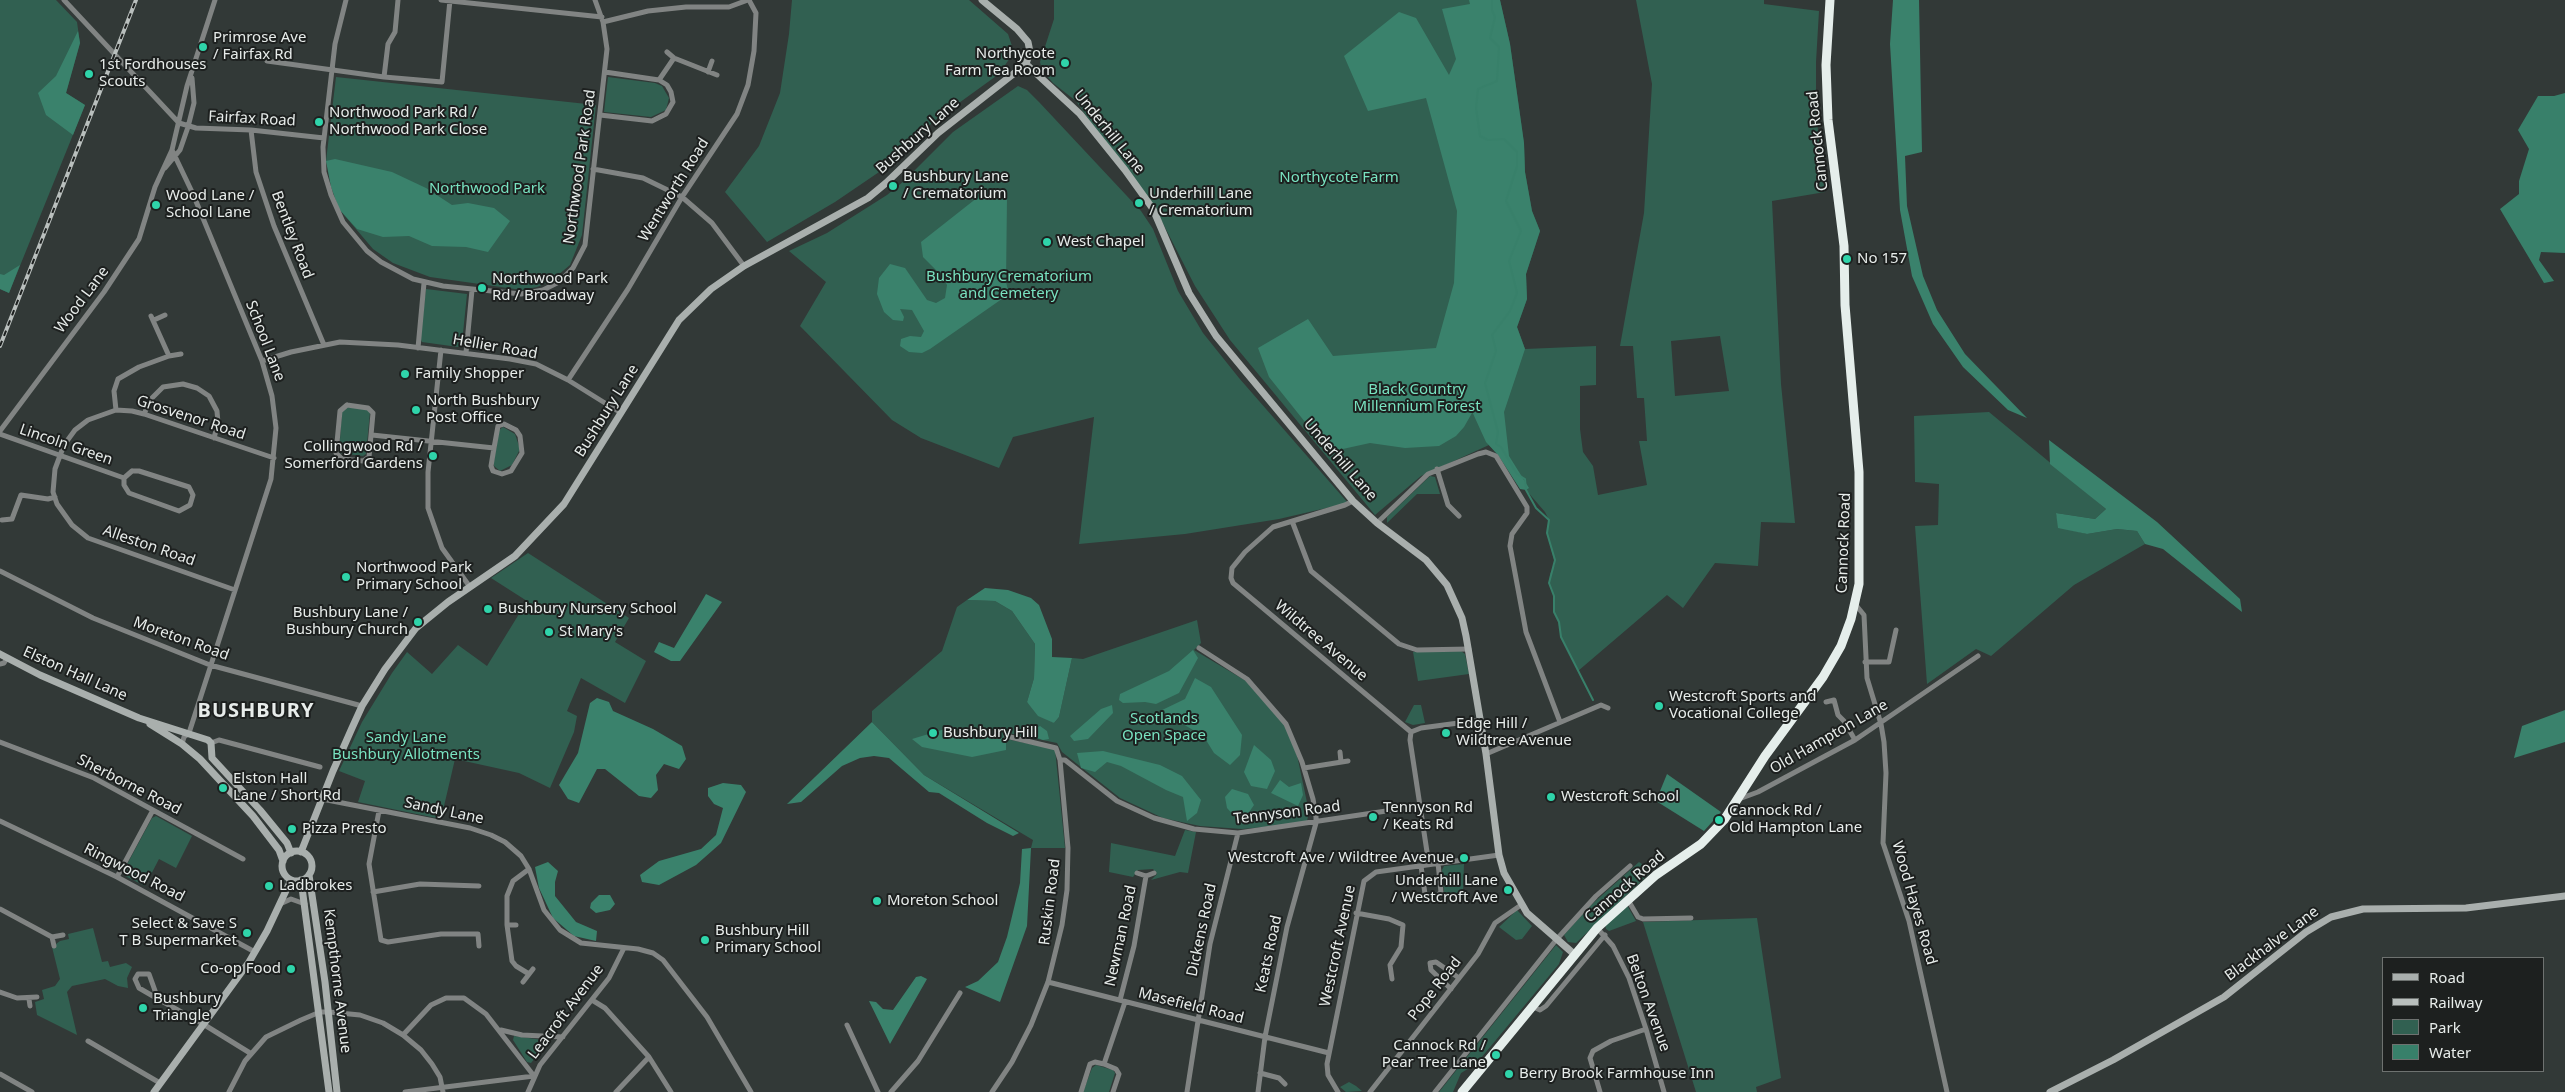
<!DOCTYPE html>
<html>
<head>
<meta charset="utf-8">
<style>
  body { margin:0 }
  #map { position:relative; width:2565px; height:1092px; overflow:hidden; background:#323937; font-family:"Noto Sans",sans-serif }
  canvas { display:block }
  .legend { position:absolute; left:2382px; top:957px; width:162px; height:115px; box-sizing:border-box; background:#1d201f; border:1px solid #6e7270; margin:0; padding:6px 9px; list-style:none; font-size:15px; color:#e7ecea }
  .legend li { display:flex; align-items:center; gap:10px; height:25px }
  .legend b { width:25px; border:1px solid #6e7270 }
</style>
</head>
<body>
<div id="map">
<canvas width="2565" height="1092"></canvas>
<ul class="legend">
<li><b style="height:6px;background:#a9afad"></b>Road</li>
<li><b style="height:6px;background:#b9bfbd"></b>Railway</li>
<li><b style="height:14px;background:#316051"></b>Park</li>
<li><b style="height:14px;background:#38806a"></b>Water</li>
</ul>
</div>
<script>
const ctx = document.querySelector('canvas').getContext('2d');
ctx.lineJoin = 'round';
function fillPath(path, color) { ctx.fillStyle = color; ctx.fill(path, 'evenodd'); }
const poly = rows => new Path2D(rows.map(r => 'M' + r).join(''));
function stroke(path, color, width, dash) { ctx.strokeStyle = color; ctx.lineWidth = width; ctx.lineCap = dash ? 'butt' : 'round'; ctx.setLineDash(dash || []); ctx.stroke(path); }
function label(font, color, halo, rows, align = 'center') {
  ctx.font = font + ' "Noto Sans",sans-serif'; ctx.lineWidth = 4; ctx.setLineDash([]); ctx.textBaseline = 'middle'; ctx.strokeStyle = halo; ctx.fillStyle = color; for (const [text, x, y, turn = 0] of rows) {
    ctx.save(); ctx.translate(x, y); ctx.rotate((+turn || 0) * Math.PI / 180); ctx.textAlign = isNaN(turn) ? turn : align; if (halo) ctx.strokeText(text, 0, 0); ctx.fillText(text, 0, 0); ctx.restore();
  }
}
const green = poly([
  [0,0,56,0,77,22,80,43,66,93,85,105,9,293,0,289],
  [792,0,969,0,1008,34,1014,52,999,74,934,121,885,168,835,202,767,242,725,192,759,146,780,93,789,34],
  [1054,0,1500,0,1510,44,1524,143,1525,172,1532,211,1540,231,1526,274,1527,299,1517,327,1525,349,1596,346,1596,385,1580,386,1580,429,1583,452,1593,466,1598,495,1647,485,1639,441,1647,441,1644,398,1637,398,1633,346,1620,346,1644,213,1652,84,1636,0,1764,0,1764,4,1819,11,1816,62,1816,113,1825,192,1772,201,1781,384,1795,523,1761,522,1758,566,1715,563,1683,608,1667,595,1578,671,1561,637,1559,622,1554,612,1554,596,1549,583,1550,574,1555,564,1547,533,1549,520,1545,512,1526,490,1528,488,1489,445,1421,476,1375,515,1230,340,1195,286,1153,204,1109,149,1076,101,1053,83,1042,70,1040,62,1054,19],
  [1720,336,1729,391,1675,396,1671,341],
  [336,77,596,105,582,235,570,265,551,281,537,287,522,290,430,277,393,263,373,249,339,209,326,161],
  [608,77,655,83,662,86,669,98,666,110,651,117,604,112],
  [1018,86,1027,90,1039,102,1141,211,1153,229,1178,291,1203,333,1239,378,1348,503,1279,519,1185,534,1079,544,1094,417,1013,437,999,468,921,438,892,420,800,326,826,282,789,251,827,233,887,195,904,181,953,132],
  [426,289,467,294,462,343,458,347,422,342,420,338],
  [346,407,367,409,370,412,366,454,363,456,339,453,342,412],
  [1989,412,2106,509,2095,519,2056,513,2059,527,2087,534,2117,529,2137,531,2145,544,2074,585,1991,656,1976,649,1927,684,1915,526,1938,525,1939,484,1915,482,1914,416],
  [503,427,515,434,520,449,512,465,500,471,494,466,494,461,499,430],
  [1430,476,1435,477,1440,494,1417,494,1387,523,1387,517],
  [528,553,629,618,615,642,646,661,625,703,581,678,567,711,577,716,574,732,550,788,519,773,455,759,441,819,358,802,365,781,339,771,362,722,392,673,407,652,432,674,458,645,487,666,527,601,491,578],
  [967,600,995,601,1012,611,1035,644,1034,678,1027,702,1054,723,1059,717,1072,658,1083,659,1197,620,1201,643,1194,650,1246,681,1285,725,1297,755,1309,812,1307,821,1296,824,1242,829,1200,826,1163,818,1120,798,1062,752,1057,743,1008,733,1006,739,1055,749,1065,848,1031,848,1033,840,924,775,872,722,872,711,942,651,957,607],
  [1461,651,1465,654,1469,674,1418,681,1413,652],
  [1414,705,1421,705,1425,723,1413,725,1405,722],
  [156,816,192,836,176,868,159,859,145,886,125,876,124,870,152,818],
  [1185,830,1196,832,1188,873,1180,872,1151,880,1157,874,1153,869,1138,870,1133,877,1109,872,1111,843,1175,856],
  [1639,862,1652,871,1576,943,1568,942,1564,935,1590,906],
  [1464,864,1463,892,1442,896,1444,891,1442,870,1444,866],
  [1627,905,1636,921,1609,931,1606,929,1605,925],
  [1517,910,1532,926,1522,939,1516,940,1499,927],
  [1757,918,1781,1078,1756,1087,1757,1092,1696,1092,1643,922],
  [93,928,102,962,108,961,110,967,126,963,132,967,127,978,128,988,118,986,105,979,72,986,67,992,77,1035,37,1015,35,1002,44,999,42,990,55,986,60,979,52,947,60,941,69,939,68,934],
  [1556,945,1563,952,1559,964,1476,1064,1461,1073,1453,1092,1439,1092],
  [514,1036,543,1040,540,1052,531,1063,527,1062,513,1040],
  [1096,1065,1113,1070,1115,1073,1109,1092,1083,1092,1092,1068],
  [1349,1082,1356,1086,1362,1091,1346,1092,1340,1087]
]);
const forest = poly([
  [1469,0,1500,0,1510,44,1524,143,1525,172,1532,211,1540,231,1526,274,1527,299,1517,327,1525,349,1504,412,1509,456,1529,488,1526,490,1520,489,1498,455,1486,442,1470,407,1472,413,1464,427,1456,436,1439,446,1405,448,1370,443,1329,452,1269,377,1258,348,1308,319,1333,356,1436,348,1454,283,1457,211,1426,98,1368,111,1344,56,1399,12,1416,18,1449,75,1456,59,1442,9,1470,4],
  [1893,0,1919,0,1922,152,1905,156,1907,206,1923,276,1937,310,1965,354,2027,418,2008,410,1963,367,1933,324,1912,276,1900,210,1890,44],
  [78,31,80,43,66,93,85,105,73,135,46,115,38,93,56,76],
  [335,159,392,172,426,188,452,205,468,203,494,208,510,221,488,252,466,247,432,246,409,236,383,237,357,229,339,209,331,187,326,161],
  [987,190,1002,192,1007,198,1006,282,1009,294,930,349,922,353,909,352,900,346,901,339,910,336,921,337,924,331,912,310,900,309,904,317,903,321,893,320,884,312,877,294,879,278,890,264,905,268,927,300,936,303,945,298,947,285,942,276,923,257,921,242],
  [20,265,9,293,0,289,0,274,4,275],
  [2049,440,2157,522,2240,599,2242,612,2163,549,2145,544,2137,531,2117,529,2087,534,2058,528,2056,513,2095,519,2106,509,2050,464],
  [985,588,1008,590,1031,598,1039,605,1052,639,1052,657,1072,658,1059,717,1054,723,1038,716,1027,702,1034,678,1035,644,1012,611,995,601,967,600],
  [706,594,722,602,680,661,671,661,654,652,659,642,674,648],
  [1193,650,1198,658,1179,693,1156,704,1145,702,1123,703,1119,700,1120,694,1169,671],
  [1195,678,1211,687,1242,735,1240,755,1230,765,1214,753,1206,740,1198,733,1178,721,1162,719,1158,712,1185,699],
  [597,698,609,702,613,711,653,729,682,746,686,759,679,769,664,764,656,775,658,790,651,798,639,796,605,769,597,769,579,803,568,799,559,785,578,753,590,703],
  [1112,705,1113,713,1088,739,1074,741,1070,736,1101,709],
  [2565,710,2565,742,2514,758,2522,726],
  [872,722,924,775,1019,833,1013,836,987,823,939,793,929,792,889,758,874,756,860,758,842,766,801,802,787,804],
  [1040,726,1047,731,1049,739,1043,740,1024,733],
  [945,729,980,733,1006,739,1006,750,972,757,922,747,912,739],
  [1254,745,1271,760,1275,771,1267,789,1251,786,1244,772],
  [1103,751,1160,765,1182,776,1201,800,1197,813,1187,821,1183,797,1166,790,1121,766,1107,762,1095,772,1081,768,1077,753],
  [1667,774,1721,812,1704,831,1656,801],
  [1280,780,1289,787,1301,783,1303,795,1298,806,1271,793],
  [723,783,741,785,746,792,721,843,696,865,659,885,642,882,640,875,659,861,701,849,716,835,723,808,714,804,708,796,708,788],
  [1232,789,1248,794,1254,805,1247,815,1237,819,1227,808,1225,797],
  [1031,848,1027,926,1000,1002,965,987,978,981,998,962,1007,937,1020,883,1022,849],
  [548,862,558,871,555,882,555,896,576,922,597,931,596,941,574,936,553,918,539,888,535,867],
  [599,895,610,895,615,904,610,910,596,913,590,908,591,903],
  [921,976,927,979,890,1044,869,1001,876,1002,883,1009,893,1010,916,977]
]);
const water = poly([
  [2565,93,2565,253,2541,252,2539,260,2554,281,2544,283,2500,209,2519,194,2519,181,2529,149,2518,130,2538,96,2554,96]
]);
const stream = poly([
  [1492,0,1492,10,1495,17,1490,38,1499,47,1497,81,1478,89,1476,108,1480,136,1488,140,1504,139,1517,152,1517,166,1506,201,1521,231,1509,261,1517,293,1510,311,1492,335,1496,351,1485,383,1498,432,1496,444,1501,447,1517,474,1525,479,1526,490,1536,508,1549,520,1547,533,1555,560,1549,583,1554,596,1554,612,1559,622,1561,637,1593,700]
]);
const street = poly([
  [64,0,179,123,196,128,251,130,324,138],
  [346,0,335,44,323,147,324,172,331,195,343,222,367,251,381,262,413,279,443,286,521,294,543,290,559,282,573,268,585,245,607,49,603,22,595,0],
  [441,0,602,17],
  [603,22,648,11,686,7,729,7,748,0],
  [667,52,674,58,717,75],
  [267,61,384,77,442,82,450,0],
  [708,72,712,61],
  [384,77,388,44,395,32,398,0],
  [659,80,674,58],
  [600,115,652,121,666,114,673,102,671,92,667,85,659,80,605,72],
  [251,130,256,172,274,226,324,345],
  [172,150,193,194,262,361,272,396,276,428,271,479,189,733,184,737,182,744],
  [165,168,180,150,188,127,194,103,192,78],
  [593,169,643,178,682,197,712,223,744,266],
  [151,316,169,356],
  [154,320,165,315],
  [418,348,424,283],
  [441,350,428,472,428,508,442,548,470,587],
  [466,353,472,290],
  [262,361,291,352,340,342,398,345,510,359,536,364,568,380,621,413],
  [568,380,628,289,682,197,737,114,748,85,754,51,756,13,749,0],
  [347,405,368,408,373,413,369,457,363,461,342,459,336,453,340,411,347,405],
  [116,410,114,391,118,379,139,367,169,356,181,354],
  [144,414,151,399,163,387,183,384,197,388,209,396,217,411,218,423,214,438],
  [0,431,104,292,139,239,155,187,172,150,187,86,215,0],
  [0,434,124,478],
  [372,435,494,448,491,466,493,471,502,474,511,471,522,453,520,436,516,430,504,424,498,426,494,448],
  [1437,469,1448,505,1459,516],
  [132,471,139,471,189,487,193,495,190,505,179,511,129,493,124,485,124,478,132,471],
  [1353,501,1345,505,1273,527,1245,552,1232,568,1231,578,1233,583,1411,732],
  [2,520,12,519,21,495,48,499,55,497],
  [1292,521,1311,571,1399,644,1417,650,1469,649],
  [1377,523,1428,474,1478,454,1486,452,1496,456,1527,507,1527,513,1512,534,1510,546,1526,632,1560,722],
  [0,571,93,618,210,665,362,706],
  [235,590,88,538,72,525,57,504,53,492,55,469,64,445,75,430,88,420,116,410,132,411,144,414,274,458],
  [1855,604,1864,615,1867,678,1881,724,1884,742,1886,773,1883,843,1909,921,1947,1092],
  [1199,648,1247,679,1286,724,1302,762,1313,799,1316,817,1316,823,1287,927,1265,1037,1258,1092],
  [1865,662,1889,662,1896,630],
  [0,664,4,663,7,658],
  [1826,702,1834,700,1838,715,1844,721,1855,740],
  [1411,732,1410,740,1429,865],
  [1411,732,1421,728,1481,720],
  [0,742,94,778,243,859],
  [211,743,219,740,320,767],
  [1340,752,1341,762],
  [1486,754,1601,705,1608,708],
  [1060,760,1065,760,1117,801,1154,818,1194,829,1238,833,1420,806],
  [1304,768,1348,761],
  [322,799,470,828,491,835,505,842,521,856,529,869,544,910,560,930,581,943,638,949,653,953,663,960,707,1017,751,1092],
  [1739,799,1758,792,1855,740,1978,656],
  [379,811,369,864,381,940,388,942,441,934,478,934,479,946],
  [0,821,117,877,255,952],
  [1421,866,1425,894,1427,898,1435,898,1441,892,1438,863],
  [529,869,513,881,507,896,507,925,512,961,516,966,529,974],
  [1137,873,1146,876],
  [117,877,153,810],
  [373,892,420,884,479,886],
  [1628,900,1638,917,1643,919,1691,918],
  [280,904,291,899,305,904],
  [0,909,52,937],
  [1356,913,1389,919,1403,925,1401,947,1390,965,1392,979],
  [507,925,516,925],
  [1597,928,1613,946,1629,978,1646,1029,1664,1092],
  [54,946,52,937,63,935],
  [523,982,533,969],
  [1048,982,1329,1053],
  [1451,989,1431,970,1430,963,1436,962,1459,978],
  [0,992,17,998,37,997],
  [29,999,30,1006],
  [158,999,149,974,138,974,135,979,139,988,158,999,203,1024,250,1053],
  [592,1000,605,1008,649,1057,671,1092],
  [1120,1000,1134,946,1146,876,1154,873],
  [1531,1006,1540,1010,1546,1006,1605,935],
  [847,1025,878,1092],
  [501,1030,522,1035,563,1037],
  [403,1035,431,1005,446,998,464,998,486,1014,534,1076],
  [88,1041,160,1083],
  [1260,1073,1279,1078,1285,1084],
  [0,1074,32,1092],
  [229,1092,245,1061,266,1037,301,1020,320,1012,329,1012,360,1015,383,1023,403,1035,421,1050,432,1064,440,1077,443,1092],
  [405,1092,534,1076],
  [528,1092,540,1065,609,978,624,948],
  [616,1092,649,1057],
  [891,1092,918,1061,960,993],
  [992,1092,1012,1062,1031,1025,1048,982,1062,925,1067,890,1068,848,1060,760,1056,748,1006,736],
  [1081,1092,1090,1064,1095,1062,1104,1064],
  [1113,1092,1119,1074,1116,1069,1104,1064,1125,1002],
  [1187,1092,1210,944,1238,833],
  [1338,1092,1328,1075,1327,1064,1364,881,1376,872,1499,855],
  [1370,1092,1478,954,1495,923,1521,905],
  [1435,1092,1556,940,1596,896,1630,866],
  [1600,1092,1590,1058,1593,1051,1611,1041,1646,1029]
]);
const secondary = poly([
  [1026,64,1080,114,1125,170,1153,209,1189,293,1216,336,1353,501,1377,523,1426,560,1447,585,1462,618,1466,636,1486,754,1499,855,1504,873,1527,913,1574,954],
  [0,654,40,675,139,718,208,740,211,743,212,758,260,810,287,843,291,853],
  [150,724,182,744,200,759,253,816,279,850,283,861],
  '282 866a15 15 0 1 1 30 0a15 15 0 1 1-30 0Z',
  [301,852,333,771,352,728,362,706,385,669,416,628,448,602,515,556,564,504,679,320,711,289,744,266,868,198,886,183,938,133,1026,64,1030,52,1028,42,1017,29,982,0],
  [309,875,325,982,337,1092],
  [301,880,329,1092],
  [154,1092,249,962,267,931,291,880],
  [2050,1092,2113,1060,2224,997,2306,932,2331,917,2363,909,2466,908,2565,896]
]);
const highway = poly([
  [1462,1092,1597,928,1656,875,1701,844,1724,820,1765,756,1823,677,1841,646,1851,619,1859,584,1859,472,1845,305,1844,246,1828,120,1826,65,1830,0]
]);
const rail = poly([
  [0,346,136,0]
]);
const markers = [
  [203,47,5,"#2fd4aa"],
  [1065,63,5,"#2fd4aa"],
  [89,74,5,"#2fd4aa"],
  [319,122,5,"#2fd4aa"],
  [893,186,5,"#2fd4aa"],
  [1139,203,5,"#2fd4aa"],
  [156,205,5,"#2fd4aa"],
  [1047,242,5,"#2fd4aa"],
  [1847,259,5,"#2fd4aa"],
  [482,288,5,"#2fd4aa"],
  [405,374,5,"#2fd4aa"],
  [416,410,5,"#2fd4aa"],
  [433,456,5,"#2fd4aa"],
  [346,577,5,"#2fd4aa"],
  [488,609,5,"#2fd4aa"],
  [418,622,5,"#2fd4aa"],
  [549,632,5,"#2fd4aa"],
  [1659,706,5,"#2fd4aa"],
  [933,733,5,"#2fd4aa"],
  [1446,733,5,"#2fd4aa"],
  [223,788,5,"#2fd4aa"],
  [1551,797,5,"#2fd4aa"],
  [1373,817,5,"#2fd4aa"],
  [1719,820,5,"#2fd4aa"],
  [292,829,5,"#2fd4aa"],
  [1464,858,5,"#2fd4aa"],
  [269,886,5,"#2fd4aa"],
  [1508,890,5,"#2fd4aa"],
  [877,901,5,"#2fd4aa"],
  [247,933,5,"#2fd4aa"],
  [705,940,5,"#2fd4aa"],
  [291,969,5,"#2fd4aa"],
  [143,1008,5,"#2fd4aa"],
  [1496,1055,5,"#2fd4aa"],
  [1509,1074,5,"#2fd4aa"]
];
const poiNames = [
  ["Primrose Ave",213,38],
  ["/ Fairfax Rd",213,55],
  ["Northycote",1055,54,"right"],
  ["Farm Tea Room",1055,71,"right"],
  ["1st Fordhouses",99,65],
  ["Scouts",99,82],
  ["Northwood Park Rd /",329,113],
  ["Northwood Park Close",329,130],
  ["Bushbury Lane",903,177],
  ["/ Crematorium",903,194],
  ["Underhill Lane",1149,194],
  ["/ Crematorium",1149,211],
  ["Wood Lane /",166,196],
  ["School Lane",166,213],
  ["West Chapel",1057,242],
  ["No 157",1857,259],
  ["Northwood Park",492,279],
  ["Rd / Broadway",492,296],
  ["Family Shopper",415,374],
  ["North Bushbury",426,401],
  ["Post Office",426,418],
  ["Collingwood Rd /",423,447,"right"],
  ["Somerford Gardens",423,464,"right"],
  ["Northwood Park",356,568],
  ["Primary School",356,585],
  ["Bushbury Nursery School",498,609],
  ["Bushbury Lane /",408,613,"right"],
  ["Bushbury Church",408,630,"right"],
  ["St Mary's",559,632],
  ["Westcroft Sports and",1669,697],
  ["Vocational College",1669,714],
  ["Edge Hill /",1456,724],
  ["Wildtree Avenue",1456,741],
  ["Bushbury Hill",943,733],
  ["Elston Hall",233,779],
  ["Lane / Short Rd",233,796],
  ["Westcroft School",1561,797],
  ["Tennyson Rd",1383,808],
  ["/ Keats Rd",1383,825],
  ["Cannock Rd /",1729,811],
  ["Old Hampton Lane",1729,828],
  ["Pizza Presto",302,829],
  ["Westcroft Ave / Wildtree Avenue",1454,858,"right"],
  ["Underhill Lane",1498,881,"right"],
  ["/ Westcroft Ave",1498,898,"right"],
  ["Ladbrokes",279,886],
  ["Moreton School",887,901],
  ["Select & Save S",237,924,"right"],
  ["T B Supermarket",237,941,"right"],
  ["Bushbury Hill",715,931],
  ["Primary School",715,948],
  ["Co-op Food",281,969,"right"],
  ["Bushbury",153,999],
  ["Triangle",153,1016],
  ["Cannock Rd /",1486,1046,"right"],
  ["Pear Tree Lane",1486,1063,"right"],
  ["Berry Brook Farmhouse Inn",1519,1074]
];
const streetNames = [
  ["Fairfax Road",252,119,3],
  ["Underhill Lane",1109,132,51],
  ["Bushbury Lane",918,136,-42],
  ["Cannock Road",1818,141,-96],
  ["Northwood Park Road",580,167,-82],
  ["Wentworth Road",674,190,-58],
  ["Bentley Road",292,235,69],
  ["Wood Lane",82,300,-53],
  ["School Lane",265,341,69],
  ["Hellier Road",495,347,10],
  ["Bushbury Lane",607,411,-58],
  ["Grosvenor Road",191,418,18],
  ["Lincoln Green",66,445,19],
  ["Underhill Lane",1340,460,49],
  ["Cannock Road",1844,543,-88],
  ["Alleston Road",149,546,19],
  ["Moreton Road",181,639,20],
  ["Wildtree Avenue",1321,641,40],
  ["Elston Hall Lane",75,674,24],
  ["Old Hampton Lane",1829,737,-30],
  ["Sherborne Road",129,785,27],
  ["Sandy Lane",444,811,12],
  ["Tennyson Road",1287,813,-7],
  ["Ringwood Road",134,873,27],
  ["Cannock Road",1625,887,-41],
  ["Ruskin Road",1050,902,-83],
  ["Wood Hayes Road",1914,903,74],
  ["Dickens Road",1202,930,-78],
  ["Newman Road",1121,936,-78],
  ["Blackhalve Lane",2272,944,-37],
  ["Westcroft Avenue",1338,946,-78],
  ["Keats Road",1269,954,-78],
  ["Kempthorne Avenue",337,981,83],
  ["Pope Road",1435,989,-52],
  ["Belton Avenue",1648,1003,70],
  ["Masefield Road",1191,1006,14],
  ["Leacroft Avenue",566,1012,-53]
];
const parkNames = [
  ["Northycote Farm",1339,178],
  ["Northwood Park",487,189],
  ["Bushbury Crematorium",1009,277],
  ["and Cemetery",1009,294],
  ["Black Country",1417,390],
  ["Millennium Forest",1417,407],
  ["Scotlands",1164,719],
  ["Open Space",1164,736],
  ["Sandy Lane",406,738],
  ["Bushbury Allotments",406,755]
];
const districtNames = [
  ["BUSHBURY",256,711]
];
fillPath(green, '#316051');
fillPath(forest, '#3a826c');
fillPath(water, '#38806a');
stroke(stream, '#38806a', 2);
stroke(street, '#818483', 5);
stroke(secondary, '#a9afad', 7);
stroke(highway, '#e5eeeb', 9);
stroke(rail, '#b9bfbd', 4);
stroke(rail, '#1d201f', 2, [5.5]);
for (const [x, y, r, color] of markers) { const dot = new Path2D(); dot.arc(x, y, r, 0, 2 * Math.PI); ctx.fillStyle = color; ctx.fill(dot); stroke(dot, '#1d201f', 2); }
label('15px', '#e7ecea', '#1d201f', poiNames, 'left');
label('15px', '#e7ecea', '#1d201f', streetNames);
label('15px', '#79e3c1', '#1d201f', parkNames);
ctx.letterSpacing = '1px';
label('bold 20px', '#e7ecea', '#1d201f', districtNames);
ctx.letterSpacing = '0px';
</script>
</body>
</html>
